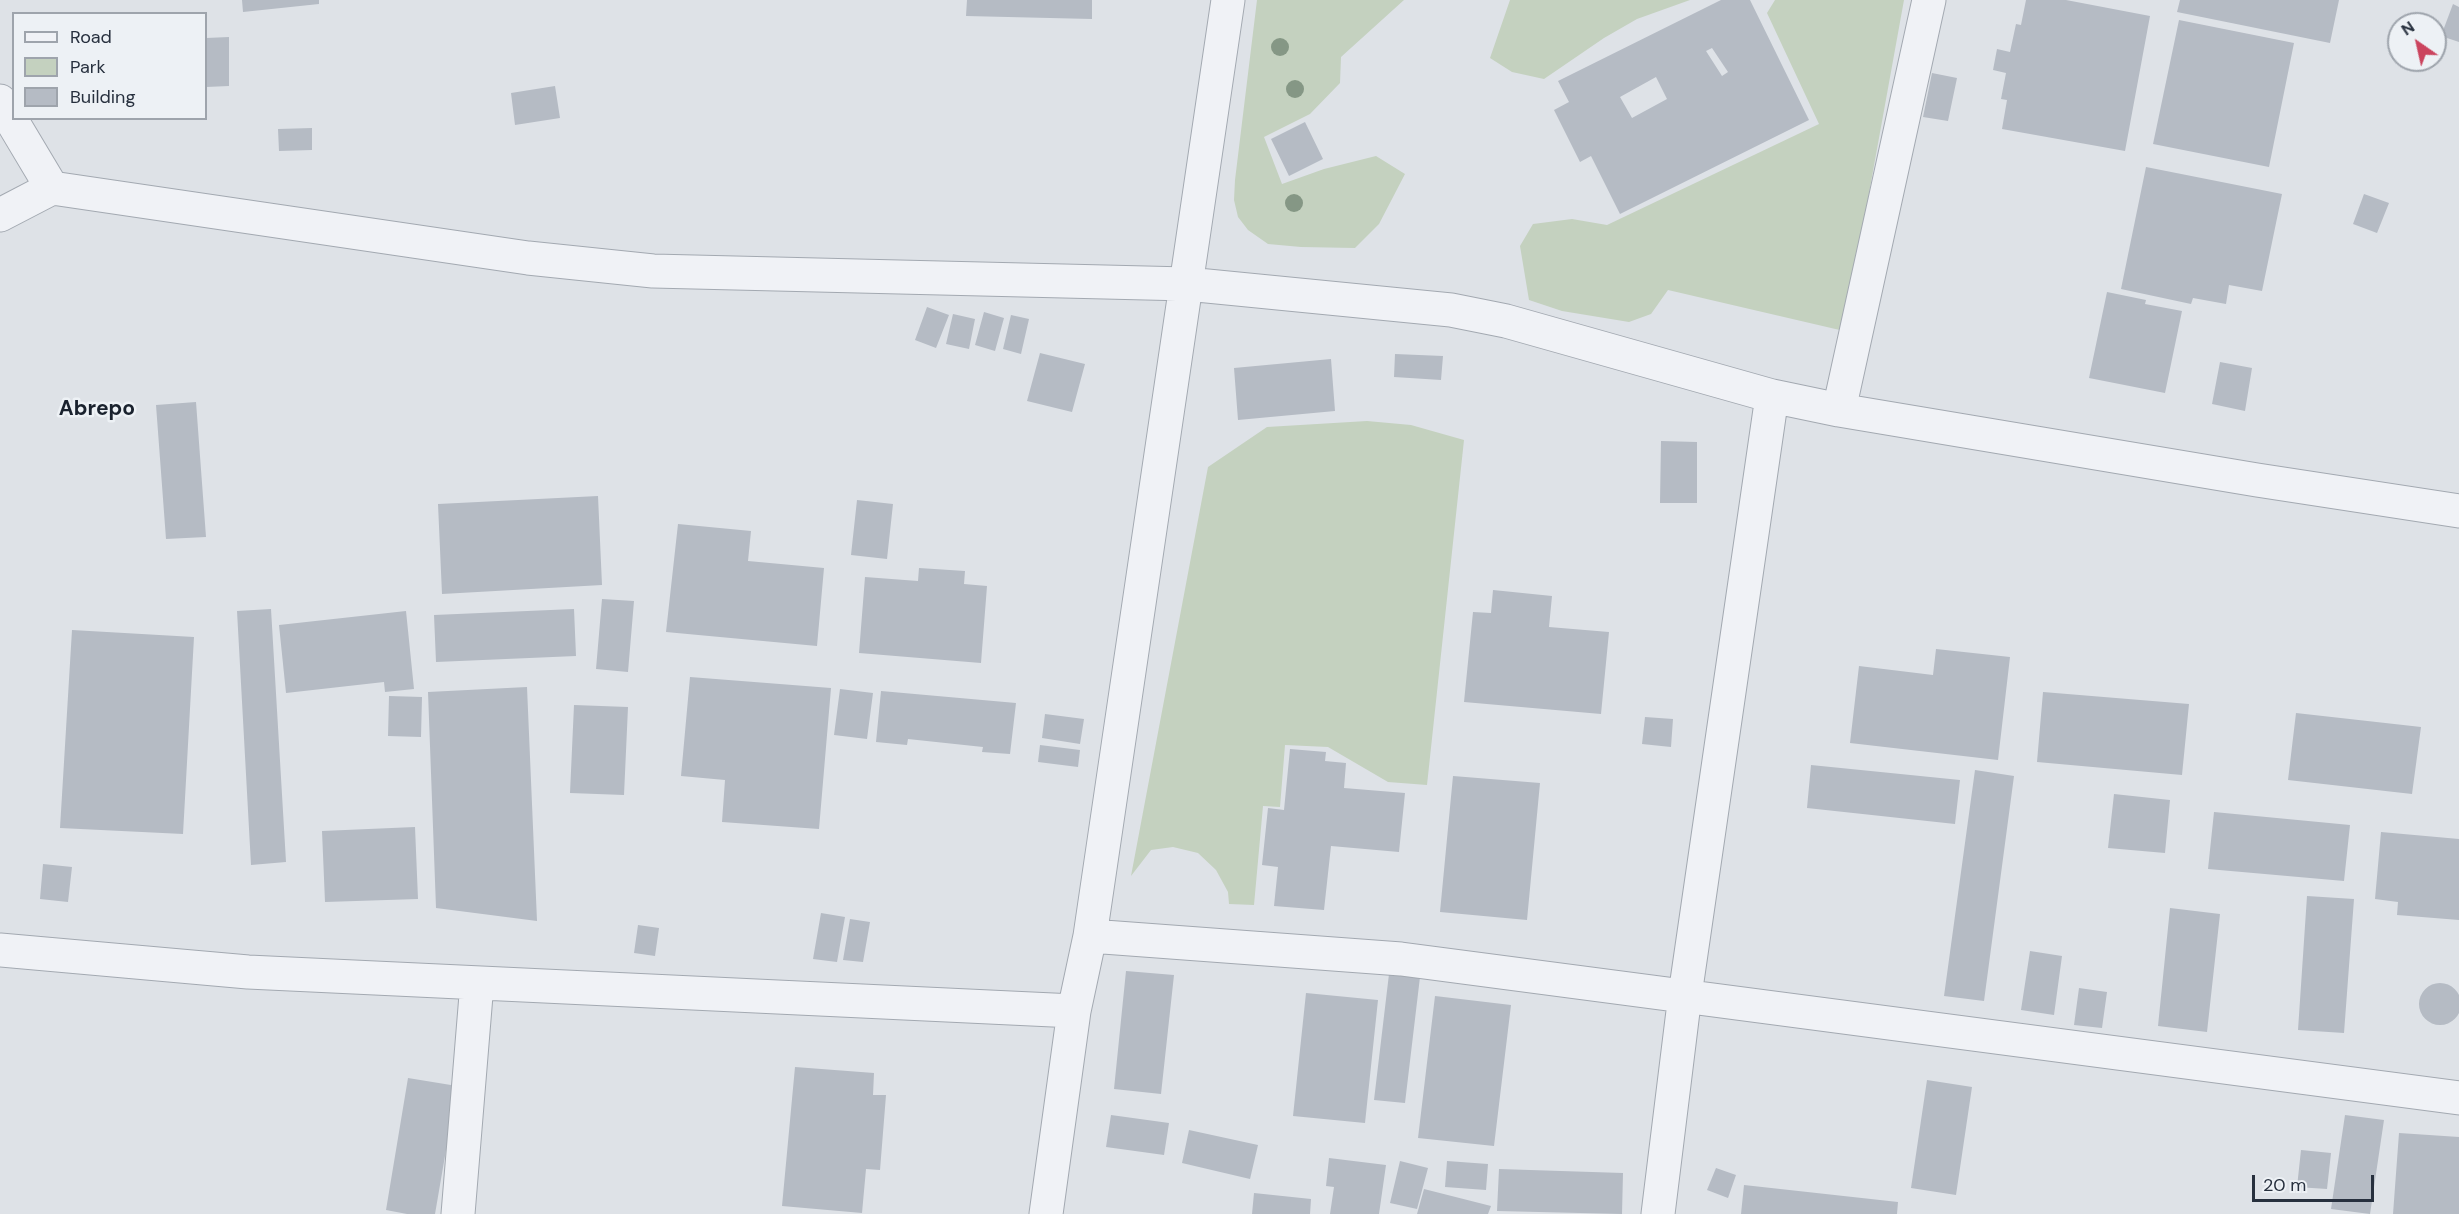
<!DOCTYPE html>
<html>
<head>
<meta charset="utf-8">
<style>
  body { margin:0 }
  #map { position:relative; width:2459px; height:1214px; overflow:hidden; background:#dee2e7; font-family:"DM Sans",sans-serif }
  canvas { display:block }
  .legend { position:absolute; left:12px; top:12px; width:195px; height:108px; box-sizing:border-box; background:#edf1f5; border:2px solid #9ea4ac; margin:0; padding:8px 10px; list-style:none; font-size:18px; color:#27303e }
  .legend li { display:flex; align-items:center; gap:12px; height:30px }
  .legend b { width:30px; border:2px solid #9ea4ac }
  .north { position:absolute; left:2387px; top:12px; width:60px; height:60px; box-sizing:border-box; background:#edf1f5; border:2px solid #9ea4ac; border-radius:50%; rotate:326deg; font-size:16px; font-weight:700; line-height:24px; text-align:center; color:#27303e }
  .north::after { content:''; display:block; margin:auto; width:21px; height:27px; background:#cb445e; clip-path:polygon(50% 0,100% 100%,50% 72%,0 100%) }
  .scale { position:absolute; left:2252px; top:1175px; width:122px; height:27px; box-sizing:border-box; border:3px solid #27303e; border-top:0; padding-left:8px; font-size:18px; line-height:21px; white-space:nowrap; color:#27303e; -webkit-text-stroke:4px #edf1f5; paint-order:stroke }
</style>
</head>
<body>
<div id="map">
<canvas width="2459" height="1214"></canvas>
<ul class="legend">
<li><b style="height:8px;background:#f0f2f6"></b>Road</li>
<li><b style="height:16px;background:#c4d1bf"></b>Park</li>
<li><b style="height:16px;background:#b5bbc4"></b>Building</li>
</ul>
<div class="north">N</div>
<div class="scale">20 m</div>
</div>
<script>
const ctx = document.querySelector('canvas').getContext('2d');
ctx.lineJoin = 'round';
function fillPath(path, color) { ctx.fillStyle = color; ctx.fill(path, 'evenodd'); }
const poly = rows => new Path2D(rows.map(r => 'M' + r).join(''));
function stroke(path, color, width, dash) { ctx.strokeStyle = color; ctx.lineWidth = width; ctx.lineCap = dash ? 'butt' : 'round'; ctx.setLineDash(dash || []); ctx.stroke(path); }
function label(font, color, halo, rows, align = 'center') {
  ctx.font = font + ' "DM Sans",sans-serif'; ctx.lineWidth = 5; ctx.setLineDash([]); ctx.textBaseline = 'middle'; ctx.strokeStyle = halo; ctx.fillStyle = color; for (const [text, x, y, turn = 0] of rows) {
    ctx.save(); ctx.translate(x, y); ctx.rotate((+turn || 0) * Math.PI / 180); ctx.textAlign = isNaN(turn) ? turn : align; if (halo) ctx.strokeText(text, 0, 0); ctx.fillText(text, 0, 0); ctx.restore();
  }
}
const green = poly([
  [1257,0,1404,0,1341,57,1340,83,1310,114,1264,137,1282,184,1324,169,1376,156,1405,174,1379,224,1355,248,1301,247,1268,244,1248,230,1238,217,1234,200,1235,180],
  [1510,0,1690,0,1637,19,1604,38,1544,79,1512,72,1490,58],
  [1775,0,1904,0,1844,331,1668,290,1651,314,1629,322,1562,311,1529,300,1520,246,1533,224,1572,219,1607,225,1819,124,1767,13],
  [1367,421,1411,425,1464,440,1427,785,1388,782,1328,747,1285,745,1280,807,1263,806,1254,905,1229,904,1228,892,1216,870,1198,853,1173,847,1151,850,1131,876,1208,467,1267,427]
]);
const building = poly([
  [242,0,319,0,319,4,243,12],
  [967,0,1092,0,1092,19,966,16],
  [1721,0,1750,0,1809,120,1620,214,1591,156,1580,162,1554,110,1569,102,1558,81],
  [1712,48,1728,72,1722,76,1706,51],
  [1656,77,1667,99,1632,118,1620,97],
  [2026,0,2066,0,2150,16,2125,151,2002,129,2007,100,2001,99,2006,73,1993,70,1997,49,2010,52,2016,24,2021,25],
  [2180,0,2339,0,2330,43,2177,12],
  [2453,4,2459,7,2459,42,2441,36],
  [2179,20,2294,43,2269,167,2153,144],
  [229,37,229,86,206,87,206,38],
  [1932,73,1957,78,1948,121,1923,117],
  [555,86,560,118,515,125,511,93],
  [1305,122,1323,159,1289,176,1271,139],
  [312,128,312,150,279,151,278,129],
  [2146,167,2282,194,2262,291,2229,285,2226,304,2193,298,2191,304,2121,289],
  [2364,194,2389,203,2377,233,2353,224],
  [2107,292,2146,300,2145,304,2182,311,2165,393,2089,378],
  [927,307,949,315,936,348,915,340],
  [984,312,1004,318,995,351,975,345],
  [953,314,975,319,969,349,946,344],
  [1011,315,1029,319,1021,354,1003,349],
  [1040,353,1085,364,1072,412,1027,401],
  [1395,354,1443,356,1441,380,1394,377],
  [1331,359,1335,411,1238,420,1234,368],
  [2220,362,2252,368,2245,411,2212,404],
  [196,402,206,537,166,539,156,405],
  [1661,441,1697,442,1697,503,1660,503],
  [598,496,602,585,442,594,438,504],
  [857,500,893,504,887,559,851,555],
  [678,524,751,531,748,561,824,568,817,646,666,632],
  [919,568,965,571,964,584,987,586,981,663,859,653,865,577,918,581],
  [1493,590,1552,596,1549,627,1609,632,1601,714,1464,702,1473,612,1491,613],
  [602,599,634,601,628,672,596,669],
  [271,609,286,862,251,865,237,611],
  [574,609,576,656,436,662,434,615],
  [406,611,414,689,385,692,384,682,286,693,279,625],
  [72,630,194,637,183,834,60,828],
  [1936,649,2010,657,1998,760,1850,743,1859,666,1933,675],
  [690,677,831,688,819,829,722,822,725,780,681,776],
  [527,687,537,921,436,908,428,692],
  [840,689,873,693,867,739,834,735],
  [881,691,1016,703,1010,754,982,752,983,747,908,739,907,745,876,742],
  [2043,692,2189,704,2182,775,2037,762],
  [389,696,422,697,421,737,388,736],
  [574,705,628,707,624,795,570,793],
  [2296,713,2421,727,2412,794,2288,780],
  [1045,714,1084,719,1080,744,1042,738],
  [1645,717,1673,719,1671,747,1642,744],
  [1040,745,1080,750,1078,767,1038,762],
  [1290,749,1326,752,1325,761,1346,763,1344,788,1405,793,1399,852,1331,846,1324,910,1274,906,1278,867,1262,865,1268,808,1284,810],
  [1811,765,1960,780,1955,824,1807,808],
  [1975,770,2014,776,1984,1001,1944,996],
  [1453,776,1540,783,1527,920,1440,912],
  [2114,794,2170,800,2165,853,2108,848],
  [2214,812,2350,825,2344,881,2208,869],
  [415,827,418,899,325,902,322,831],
  [2381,832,2459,839,2459,920,2397,915,2398,902,2375,899],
  [43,864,72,867,68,902,40,899],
  [2307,896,2354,899,2344,1033,2298,1030],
  [2170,908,2220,914,2207,1032,2158,1026],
  [821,913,845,917,837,962,813,959],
  [850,919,870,922,863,962,843,960],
  [638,925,659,928,655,956,634,953],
  [2030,951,2062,956,2054,1015,2021,1010],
  [1126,971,1174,975,1161,1094,1114,1089],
  [1389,974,1420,977,1405,1103,1374,1100],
  '2419 1004a21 21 0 1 1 42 0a21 21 0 1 1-42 0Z',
  [2079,988,2107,992,2102,1028,2074,1025],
  [1306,993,1378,1000,1365,1123,1293,1116],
  [1435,996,1511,1005,1494,1146,1418,1138],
  [795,1067,874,1073,873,1095,886,1095,880,1170,866,1169,862,1213,782,1206],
  [408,1078,457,1086,435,1214,407,1214,386,1210],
  [1927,1080,1972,1087,1956,1195,1911,1188],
  [1111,1115,1169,1123,1164,1155,1106,1147],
  [2345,1115,2384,1120,2370,1214,2331,1209],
  [1189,1130,1258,1145,1250,1179,1182,1163],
  [2399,1133,2459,1137,2459,1214,2393,1214],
  [2301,1150,2331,1153,2327,1189,2297,1187],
  [1329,1158,1386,1165,1379,1214,1330,1214,1334,1187,1326,1186],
  [1400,1161,1428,1168,1417,1209,1390,1203],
  [1447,1161,1488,1164,1486,1190,1445,1187],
  [1716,1168,1736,1175,1728,1198,1707,1190],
  [1499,1169,1623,1173,1622,1214,1497,1211],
  [1744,1185,1898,1202,1897,1214,1741,1214],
  [1424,1189,1491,1206,1488,1214,1417,1214],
  [1254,1193,1311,1199,1310,1214,1252,1214]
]);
const minor = poly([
  [0,101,52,188,528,258,653,271,1187,284,1451,310,1506,321,1772,396,1839,410,2257,480,2459,511],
  [0,215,52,188],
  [1839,410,1929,0],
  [1090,936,1401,959,2459,1098],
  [0,950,248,972,1074,1011],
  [458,1214,477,983],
  [1046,1214,1074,1011,1090,936,1228,0],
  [1658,1214,1685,995,1772,396]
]);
const trees = [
  [1280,47],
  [1295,89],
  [1294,203]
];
const districtNames = [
  ["Abrepo",97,409]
];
fillPath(green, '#c4d1bf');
fillPath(building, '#b5bbc4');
stroke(minor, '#a3a9b1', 35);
stroke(minor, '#f0f2f6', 33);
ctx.fillStyle = '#859785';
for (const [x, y] of trees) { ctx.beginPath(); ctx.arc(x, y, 9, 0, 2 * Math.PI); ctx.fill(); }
label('bold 21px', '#1a222e', '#edf1f5', districtNames);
</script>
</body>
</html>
